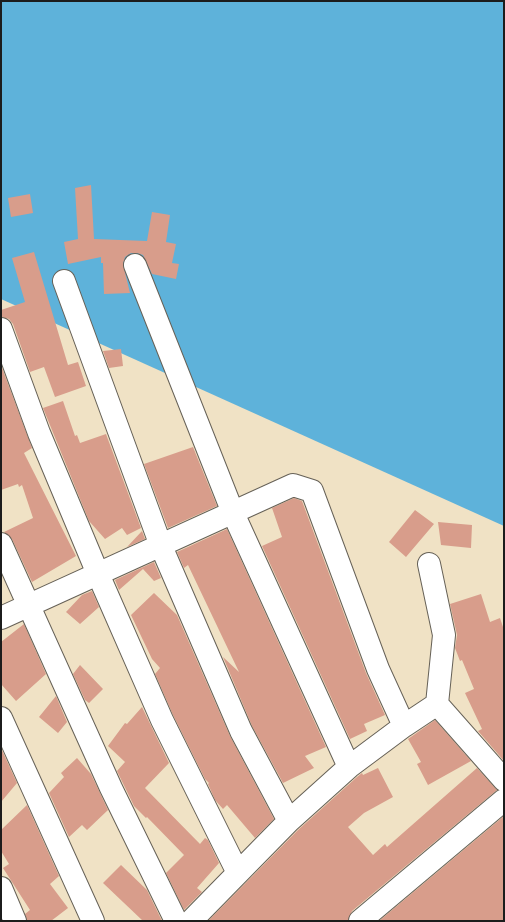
<!DOCTYPE html>
<html>
<head>
<meta charset="utf-8">
<style>
  body { margin:0 }
  #map { position:relative; width:505px; height:922px; overflow:hidden; background:#f0e2c5; font-family:"IM FELL French Canon",serif }
  canvas { display:block }
  .frame { position:absolute; inset:0; border:2px solid #1c1c1c; pointer-events:none }
</style>
</head>
<body>
<div id="map">
<canvas width="505" height="922"></canvas>
<div class="frame"></div>
</div>
<script>
const ctx = document.querySelector('canvas').getContext('2d');
ctx.lineJoin = 'round';
function fillPath(path, color) { ctx.fillStyle = color; ctx.fill(path, 'evenodd'); }
const poly = rows => new Path2D(rows.map(r => 'M' + r).join(''));
function stroke(path, color, width, dash) { ctx.strokeStyle = color; ctx.lineWidth = width; ctx.lineCap = dash ? 'butt' : 'round'; ctx.setLineDash(dash || []); ctx.stroke(path); }
const water = poly([
  [1,1,504,1,504,526,1,299]
]);
const building = poly([
  [91,185,94,239,147,241,152,212,170,215,166,242,176,244,172,263,179,264,176,279,152,274,143,255,137,253,131,253,125,257,123,264,130,293,104,294,103,263,101,263,101,257,68,264,64,242,78,239,75,188],
  [30,194,33,213,11,217,8,198],
  [34,252,68,365,78,362,86,386,55,397,44,367,30,372,13,324,9,319,1,317,1,310,25,302,12,258],
  [121,349,123,366,109,368,103,351],
  [1,365,32,448,24,453,76,556,32,582,12,539,4,532,33,518,22,485,19,487,18,484,1,490],
  [63,401,75,436,77,435,80,443,106,434,141,528,127,535,122,528,105,539,89,521,43,408],
  [193,447,217,506,168,528,144,464],
  [294,498,302,501,366,673,385,715,364,724,367,731,350,739,262,546,282,537,272,508],
  [415,510,434,524,406,557,389,542],
  [438,522,472,525,471,548,441,545],
  [227,529,326,747,305,756,314,768,283,783,252,726,223,657,239,672,188,565,184,568,177,552],
  [142,531,145,539,127,547],
  [154,562,161,578,154,581,143,569,119,590,115,580],
  [92,591,99,607,80,624,66,612,82,595],
  [154,593,177,615,230,736,274,819,255,838,227,805,223,809,215,800,208,784,209,783,205,779,173,715,155,674,160,668,152,659,131,615],
  [481,594,490,622,500,618,504,630,504,761,478,731,482,729,465,693,474,689,462,660,460,661,455,648,457,635,450,604],
  [24,624,46,674,16,701,1,684,1,642],
  [80,665,103,689,89,703,85,700,73,674],
  [56,696,67,722,58,733,39,717],
  [142,707,169,763,145,788,200,844,205,838,208,840,219,863,197,888,202,892,184,910,166,873,184,855,147,817,146,818,134,806,117,771,125,762,108,746,125,723,127,724],
  [435,720,471,761,428,785,417,764,421,762,408,739],
  [1,748,17,783,1,802],
  [77,758,91,774,108,810,87,830,82,825,69,837,49,793,64,777,61,773],
  [378,768,393,797,364,813,348,827,373,855,385,844,387,847,477,768,497,790,352,911,348,921,208,921,298,830,357,777,362,773,363,775],
  [27,805,59,876,50,884,68,908,51,921,27,921,25,914,30,910,3,868,9,864,1,851,1,830],
  [504,816,504,921,379,921],
  [121,865,147,890,162,921,143,921,103,883]
]);
const street = poly([
  [135,265,233,513,349,767],
  [64,281,161,546,241,731,289,821],
  [1,329,39,433,98,574,162,720,238,873],
  [1,544,111,788,176,921],
  [429,564,444,635,437,704,504,780],
  [1,618,293,485,312,491,378,669,404,726],
  [1,718,93,921],
  [1,888,15,921],
  [191,921,289,821,349,767,404,726,437,704],
  [360,921,504,800]
]);
fillPath(water, '#5eb2da');
fillPath(building, '#d89d8b');
stroke(street, '#666157', 24);
stroke(street, '#fff', 22);
</script>
</body>
</html>
